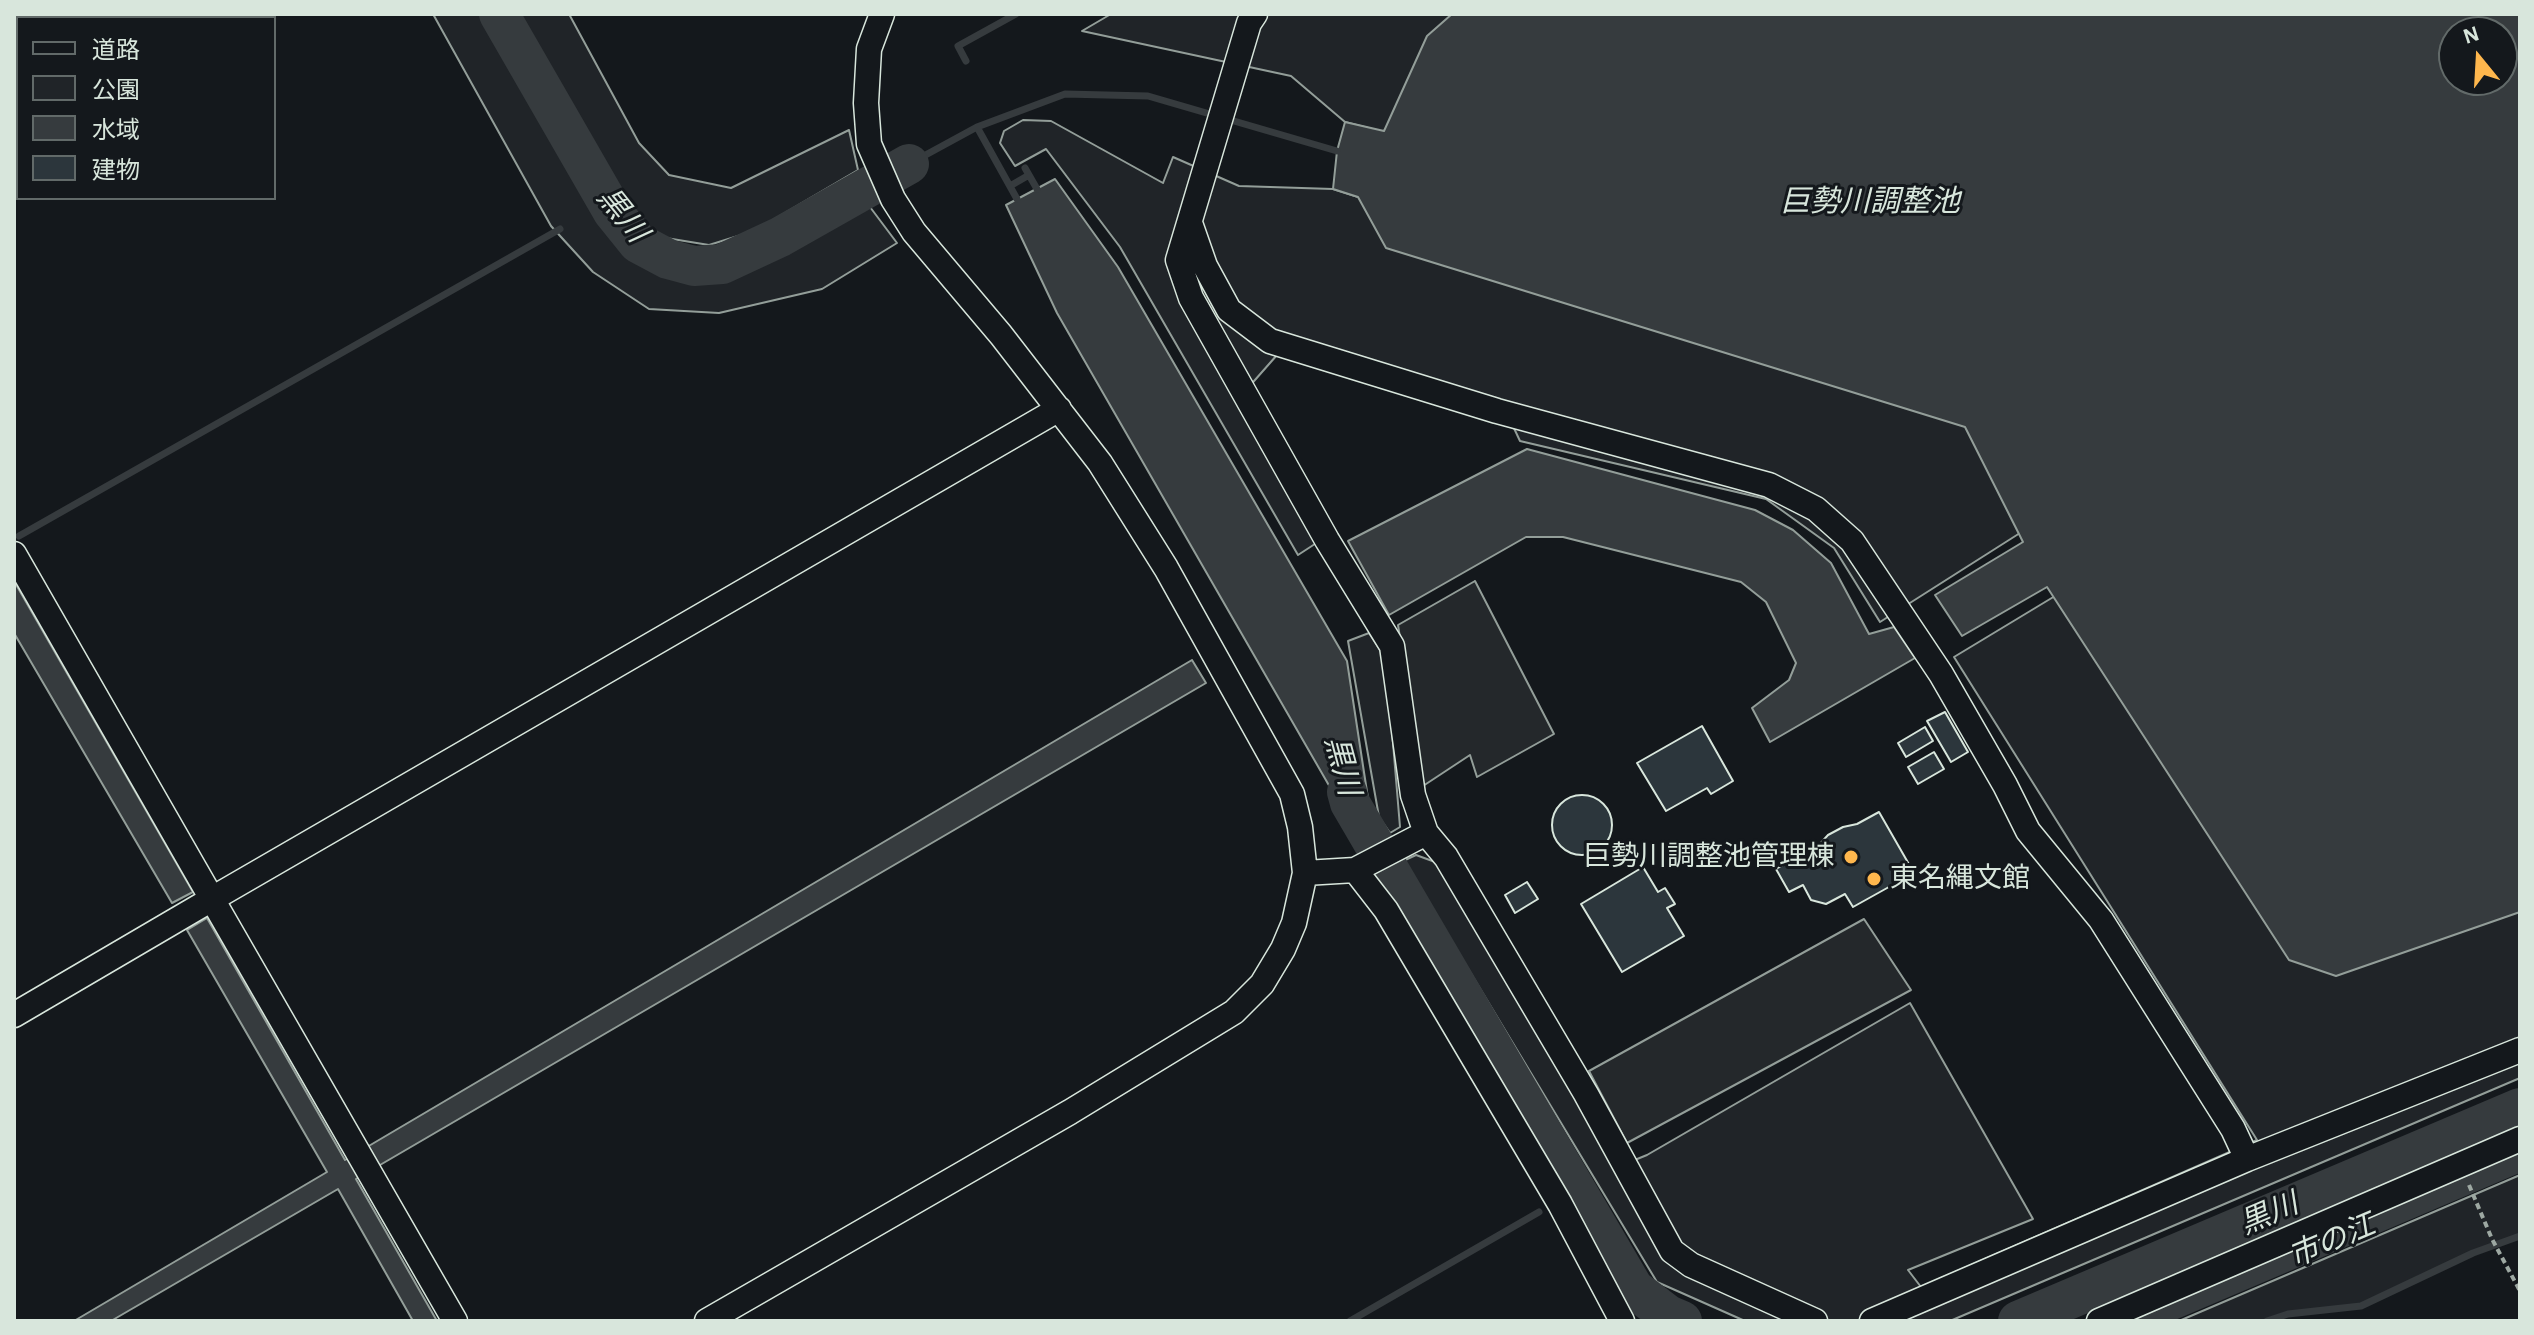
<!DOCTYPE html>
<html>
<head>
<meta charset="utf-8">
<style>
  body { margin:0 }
  #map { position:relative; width:2534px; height:1335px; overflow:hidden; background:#14181c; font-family:"Alegreya Sans","Noto Sans JP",sans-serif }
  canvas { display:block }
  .frame { position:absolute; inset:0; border:16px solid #d8e6dc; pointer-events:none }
  .legend { position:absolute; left:16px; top:16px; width:260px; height:184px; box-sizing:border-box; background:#14181c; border:2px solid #626a69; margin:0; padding:10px 14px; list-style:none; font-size:24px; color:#d8e6dc }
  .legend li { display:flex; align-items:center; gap:16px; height:40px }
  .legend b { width:40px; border:2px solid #626a69 }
  .north { position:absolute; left:2438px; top:16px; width:80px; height:80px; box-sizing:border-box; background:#14181c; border:2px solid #626a69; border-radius:50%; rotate:342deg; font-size:22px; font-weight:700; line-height:32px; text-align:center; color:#d8e6dc }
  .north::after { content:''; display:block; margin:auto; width:28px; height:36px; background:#ffb74d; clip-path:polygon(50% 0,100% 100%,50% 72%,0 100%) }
</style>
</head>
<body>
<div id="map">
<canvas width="2534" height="1335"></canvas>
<div class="frame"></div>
<ul class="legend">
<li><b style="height:10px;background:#14181c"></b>道路</li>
<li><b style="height:22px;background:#202428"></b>公園</li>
<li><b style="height:22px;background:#363b3e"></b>水域</li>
<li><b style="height:22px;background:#2c363c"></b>建物</li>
</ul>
<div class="north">N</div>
</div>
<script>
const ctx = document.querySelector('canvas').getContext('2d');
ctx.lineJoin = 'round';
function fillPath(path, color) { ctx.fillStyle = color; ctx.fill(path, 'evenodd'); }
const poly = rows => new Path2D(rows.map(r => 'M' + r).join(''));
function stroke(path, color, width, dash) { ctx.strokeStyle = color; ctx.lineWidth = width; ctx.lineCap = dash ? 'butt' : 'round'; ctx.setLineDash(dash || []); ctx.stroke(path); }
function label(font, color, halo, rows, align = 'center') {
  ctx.font = font + ' "Alegreya Sans","Noto Sans JP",sans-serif'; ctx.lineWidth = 6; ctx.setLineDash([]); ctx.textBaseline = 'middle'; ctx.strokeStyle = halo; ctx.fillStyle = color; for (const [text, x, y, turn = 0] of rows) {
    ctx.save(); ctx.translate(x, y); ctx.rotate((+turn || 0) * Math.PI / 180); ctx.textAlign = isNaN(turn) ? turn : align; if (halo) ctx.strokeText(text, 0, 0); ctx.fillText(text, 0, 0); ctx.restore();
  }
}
const green = poly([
  [433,14,482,14,603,227,663,269,712,273,758,261,867,203,897,243,822,289,719,313,649,309,593,272,551,226,433,14],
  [511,14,569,14,639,143,669,175,731,188,849,130,858,170,754,231,709,245,660,237,616,198,511,14],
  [1111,14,1580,14,1966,427,2020,533,1880,622,1834,548,1766,499,1520,441,1512,424,1277,355,1240,397,1321,540,1298,555,1120,247,1046,149,1015,166,1000,143,1004,131,1023,120,1051,121,1163,183,1173,157,1239,186,1333,189,1358,197,1384,132,1345,122,1291,76,1082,31,1111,14],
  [2055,596,2147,739,2520,657,2520,1078,1950,1321,1745,1321,1657,1282,1403,861,1416,855,1446,866,1620,1166,1647,1155,1910,1003,2033,1219,1908,1270,1921,1287,2257,1140,1954,657,2055,596],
  [1369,633,1386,659,1400,827,1390,833,1379,817,1348,641,1369,633],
  [2520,1175,2520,1236,2473,1253,2361,1306,2288,1314,2267,1321,2179,1321,2520,1175]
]);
const parking = poly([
  [1475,581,1554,734,1477,777,1470,755,1423,786,1398,625,1475,581],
  [1864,919,1911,990,1627,1143,1589,1071,1864,919]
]);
const water = poly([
  [1452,14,2520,14,2520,912,2336,976,2289,960,2047,587,1962,636,1935,595,2023,542,1965,427,1386,248,1358,197,1333,189,1337,151,1345,122,1384,131,1427,36,1452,14],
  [2502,32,2502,80,2454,80,2454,32,2502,32],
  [1055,179,1118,267,1347,661,1371,818,1380,834,1365,848,1057,313,1006,205,1055,179],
  [1527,449,1755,510,1793,530,1831,563,1869,634,1894,627,1915,658,1770,742,1752,708,1789,680,1796,663,1766,602,1741,582,1563,537,1526,537,1389,615,1348,541,1527,449],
  [14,581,193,892,172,903,14,633,14,581],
  [1192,660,1206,683,356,1179,437,1321,413,1321,338,1189,111,1321,74,1321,327,1172,187,930,207,918,345,1160,1192,660]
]);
const stream = poly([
  [966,61,958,46,1016,14],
  [977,127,1065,94,1148,96,1337,151],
  [909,164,977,127,1017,199],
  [1025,168,1037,189],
  [1010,186,1029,175],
  [19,536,560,229],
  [1350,1321,1539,1212],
  [2267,1321,2288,1314,2361,1306,2473,1253,2520,1236]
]);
const canal = poly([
  [2145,1321,2520,1161]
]);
const river = poly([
  [499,14,613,212,638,243,668,259,694,266,722,264,780,237,909,164],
  [1347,792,1350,803,1634,1289,1668,1315,1682,1321],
  [2018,1321,2520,1108]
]);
const building = poly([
  [1945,712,1968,752,1951,762,1927,721,1945,712],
  [1702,726,1733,781,1711,794,1707,788,1666,811,1637,763,1702,726],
  [1925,727,1933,741,1906,757,1898,743,1925,727],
  [1934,752,1944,769,1918,784,1908,767,1934,752],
  '1552 825a30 30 0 1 1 60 0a30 30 0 1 1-60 0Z',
  [1879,812,1914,873,1853,907,1845,894,1826,904,1811,900,1803,885,1789,892,1776,869,1819,845,1828,835,1843,827,1857,824,1879,812],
  [1643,867,1658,892,1665,888,1675,904,1667,908,1684,936,1622,972,1581,904,1643,867],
  [1527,882,1538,899,1515,913,1505,895,1527,882]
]);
const path = poly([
  [2469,1185,2492,1239,2520,1291]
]);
const minor = poly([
  [1255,14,1249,23,1178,260,1191,298,1327,540,1392,646,1413,795,1426,833,1446,857,1586,1094,1672,1251,1691,1265,1815,1321],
  [218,18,225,14],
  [14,135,18,133],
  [1190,223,1205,266,1229,310,1270,341,1497,411,1769,485,1816,509,1852,541,1941,674,2005,785,2028,831,2101,920,2233,1129,2247,1159],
  [14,554,212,899,14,1015],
  [1355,870,1426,833],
  [1305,873,1355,870,1386,910,1560,1204,1622,1321],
  [455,1321,212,899,1059,409],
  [707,1321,1070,1112,1234,1012,1262,984,1283,949,1294,923,1305,873,1300,827,1292,794,1166,568,1100,463,1001,335,914,232,893,199,869,144,866,103,869,49,882,14],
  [1872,1321,2247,1159,2520,1050],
  [2099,1321,2520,1139]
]);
const markers = [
  [1851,857,8,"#ffb74d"],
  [1874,879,8,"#ffb74d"]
];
const poiNames = [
  ["巨勢川調整池管理棟",1835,857],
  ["東名縄文館",1890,879,"left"]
];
const waterNames = [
  ["巨勢川調整池",1870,202],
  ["黒川",622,215,51],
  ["黒川",1342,766,75],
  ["黒川",2269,1214,-23],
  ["市の江",2332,1241,-23]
];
fillPath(green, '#202428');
stroke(green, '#939e99', 2);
fillPath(parking, '#24282b');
stroke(parking, '#939e99', 2);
fillPath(water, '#363b3e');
stroke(water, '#939e99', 2);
stroke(stream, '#363b3e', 7);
stroke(canal, '#363b3e', 22);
stroke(river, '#363b3e', 40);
fillPath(building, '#2c363c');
stroke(building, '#d8e6dc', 2);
stroke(minor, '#d8e6dc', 27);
stroke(path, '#9da8a2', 4, [6, 4]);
stroke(minor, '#14181c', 24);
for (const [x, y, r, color] of markers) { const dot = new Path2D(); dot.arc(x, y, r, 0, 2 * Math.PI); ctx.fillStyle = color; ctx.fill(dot); stroke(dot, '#14181c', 3); }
label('28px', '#d8e6dc', '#14181c', poiNames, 'right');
label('italic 30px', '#d8e6dc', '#14181c', waterNames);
</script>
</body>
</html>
